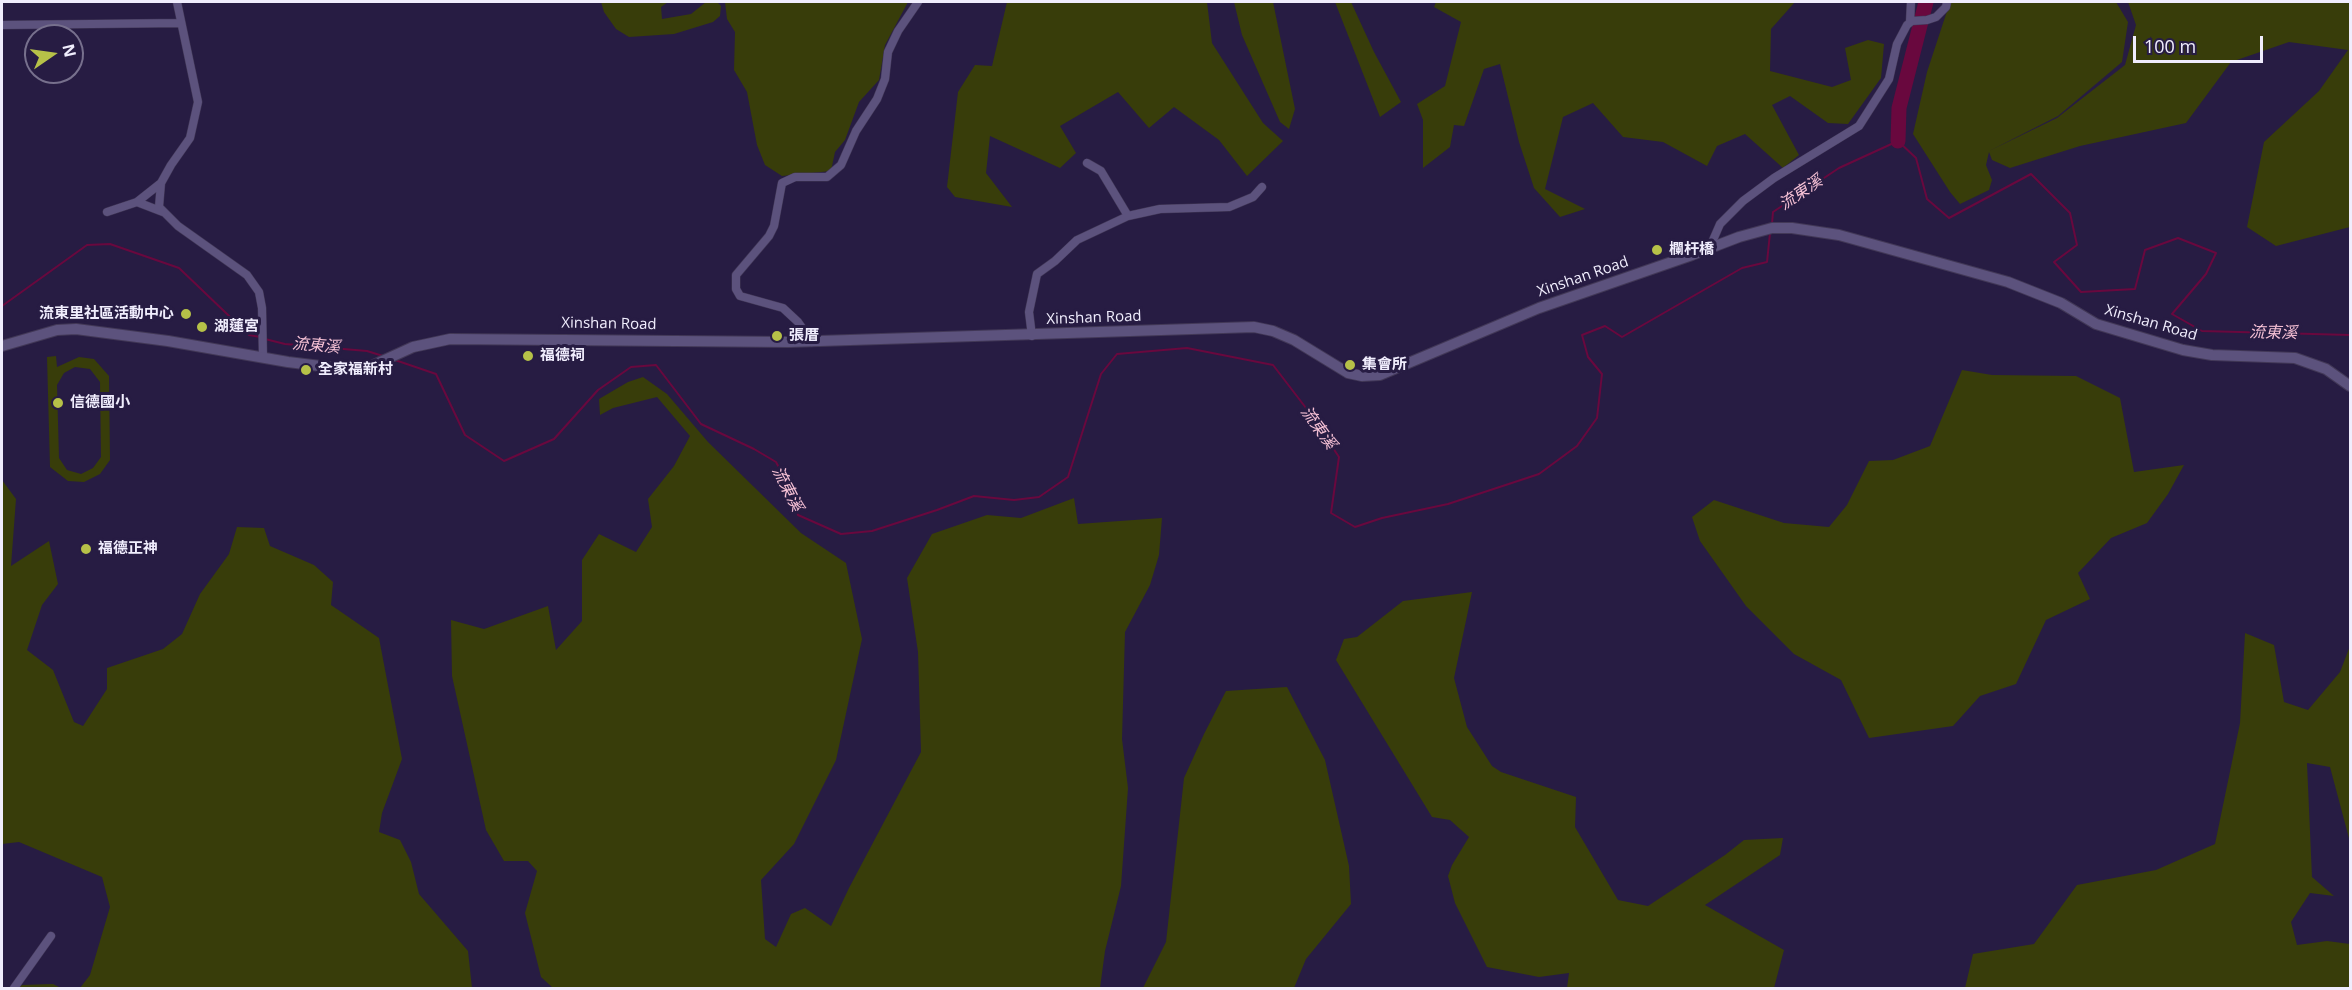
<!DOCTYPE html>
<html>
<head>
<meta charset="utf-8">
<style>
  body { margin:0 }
  #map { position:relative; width:2352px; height:990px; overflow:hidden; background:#271c43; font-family:"Open Sans",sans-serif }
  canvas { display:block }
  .frame { position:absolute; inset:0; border:3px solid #f0edfd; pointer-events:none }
  .north { position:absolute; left:24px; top:24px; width:60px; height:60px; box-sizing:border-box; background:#271c43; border:2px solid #77708d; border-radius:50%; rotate:77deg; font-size:16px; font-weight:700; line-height:24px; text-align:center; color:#f0edfd }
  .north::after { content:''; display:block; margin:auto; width:21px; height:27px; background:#b6c148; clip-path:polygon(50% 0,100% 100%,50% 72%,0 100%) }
  .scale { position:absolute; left:2133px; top:36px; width:130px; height:27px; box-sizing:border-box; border:3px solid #f0edfd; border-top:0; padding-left:8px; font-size:18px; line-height:21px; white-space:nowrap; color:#f0edfd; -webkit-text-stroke:4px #271c43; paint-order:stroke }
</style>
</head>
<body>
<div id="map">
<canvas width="2352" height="990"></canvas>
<div class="frame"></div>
<div class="north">N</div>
<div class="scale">100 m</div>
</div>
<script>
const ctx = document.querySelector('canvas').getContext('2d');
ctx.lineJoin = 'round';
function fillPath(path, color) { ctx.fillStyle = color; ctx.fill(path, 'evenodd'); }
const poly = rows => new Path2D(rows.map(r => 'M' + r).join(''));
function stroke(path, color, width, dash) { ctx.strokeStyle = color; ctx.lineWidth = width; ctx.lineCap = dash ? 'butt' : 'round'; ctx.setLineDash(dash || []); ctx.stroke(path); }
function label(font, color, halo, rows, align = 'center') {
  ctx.font = font + ' "Open Sans","Noto Sans TC",sans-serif'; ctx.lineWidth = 6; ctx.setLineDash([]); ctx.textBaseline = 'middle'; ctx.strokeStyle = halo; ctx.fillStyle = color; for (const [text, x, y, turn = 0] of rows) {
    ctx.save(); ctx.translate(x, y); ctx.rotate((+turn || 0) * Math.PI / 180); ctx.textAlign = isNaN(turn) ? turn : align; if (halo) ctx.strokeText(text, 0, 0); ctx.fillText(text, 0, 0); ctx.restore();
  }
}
const green = poly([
  [601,2,668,2,661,7,662,19,691,14,706,2,717,2,721,6,720,16,713,22,674,34,629,37,616,29,604,12],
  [725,2,908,2,885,45,879,80,859,102,845,140,835,152,831,171,782,176,765,165,757,145,747,92,734,70,735,32,727,19],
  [1007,2,1207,2,1212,43,1263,123,1283,141,1247,176,1219,140,1174,107,1149,128,1118,92,1060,126,1076,153,1060,168,990,136,986,173,1012,207,955,197,947,187,958,92,975,65,992,66],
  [1234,2,1273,2,1295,109,1289,129,1280,122,1242,35],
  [1335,2,1351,2,1374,52,1401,102,1380,117],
  [1436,2,1795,2,1771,29,1770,71,1832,87,1851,80,1845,48,1868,40,1884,44,1881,78,1848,124,1828,123,1790,96,1772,105,1799,155,1783,168,1745,134,1717,146,1707,166,1663,142,1623,137,1593,103,1563,117,1545,189,1585,209,1560,217,1534,188,1519,142,1500,64,1484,69,1464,126,1454,125,1450,147,1423,168,1423,120,1417,104,1445,86,1461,22,1434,7],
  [1950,2,2116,2,2128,22,2122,62,2058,116,1989,151,2057,118,2125,65,2136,25,2128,2,2350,2,2350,227,2276,246,2247,227,2264,142,2319,91,2348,50,2289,42,2231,62,2186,123,2080,146,2010,168,1992,160,1989,152,1986,165,1992,180,1989,190,1960,204,1950,192,1913,134,1927,72],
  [56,356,57,367,79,357,94,359,109,376,110,460,100,474,84,482,68,481,50,467,47,357],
  [75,367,90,369,100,382,101,457,93,468,81,474,67,470,59,458,57,385,64,373],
  [1962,370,1992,375,2076,376,2120,398,2134,472,2184,465,2168,494,2147,523,2111,538,2078,573,2090,599,2046,620,2016,684,1980,696,1953,726,1869,738,1841,680,1794,654,1746,606,1700,541,1692,517,1714,500,1784,523,1829,527,1847,505,1869,461,1893,460,1930,446],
  [643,377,667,394,708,442,801,533,846,563,862,639,836,760,794,844,761,880,765,939,776,947,791,914,805,908,831,926,849,888,921,752,918,652,907,578,932,534,987,515,1021,518,1074,498,1078,524,1162,518,1159,555,1150,585,1125,632,1122,739,1128,788,1121,886,1105,951,1100,988,553,988,541,977,525,913,537,871,528,861,504,861,486,830,452,676,451,620,484,629,548,606,556,650,582,621,582,560,599,534,636,552,652,527,648,499,674,466,690,436,657,397,613,408,600,415,599,399,628,382],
  [2,480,16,499,11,566,49,541,58,584,42,605,27,650,53,670,74,722,83,726,107,689,107,668,163,649,182,634,200,594,229,554,237,527,264,528,270,546,314,565,333,582,331,605,379,638,402,759,382,813,379,832,400,840,411,862,419,894,468,951,472,988,80,988,90,975,110,907,102,877,19,842,2,844],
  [1472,592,1454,678,1467,727,1492,766,1501,772,1576,797,1575,827,1618,900,1648,906,1725,855,1744,840,1783,838,1780,855,1705,905,1784,950,1774,988,1567,988,1569,973,1539,977,1487,967,1455,903,1448,876,1452,865,1469,837,1450,820,1432,817,1336,660,1344,639,1357,637,1403,601],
  [2245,633,2274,645,2284,702,2308,710,2340,672,2350,646,2350,842,2330,767,2307,763,2312,877,2334,896,2310,893,2291,922,2297,945,2327,941,2350,944,2350,988,1965,988,1973,954,2034,944,2077,885,2156,870,2215,844,2240,723],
  [1287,687,1325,760,1349,866,1351,904,1306,959,1294,988,1143,988,1166,942,1184,778,1204,734,1226,691],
  [53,984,61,988,18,988,22,985]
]);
const stream = poly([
  [1772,224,1773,212,1839,168,1898,141,1916,158,1927,199,1949,218,2031,174,2070,213,2077,245,2054,262,2081,292,2135,289,2145,250,2178,238,2216,253,2206,274,2172,314,2202,331,2350,335],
  [2,306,87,245,110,244,179,268,249,335,260,337],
  [265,339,285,344,367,351,383,356],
  [395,360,436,374,465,435,504,461,554,439,598,390,631,367,656,365,701,424,754,449,776,462,790,488,798,515,841,534,872,531,937,510,974,496,1014,500,1039,497,1068,477,1101,374,1117,354,1187,348,1273,365,1306,408,1339,457,1331,513,1355,527,1382,518,1448,504,1539,474,1577,446,1597,418,1602,374,1588,357,1582,335,1605,326,1622,337,1742,268,1767,262,1770,233]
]);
const river = poly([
  [1898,141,1899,108,1926,2]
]);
const street = poly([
  [177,2,198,102,190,138,171,165,161,183,159,207,178,226,247,275,259,292,262,308,263,357],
  [1910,22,1911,2],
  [2,25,181,23],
  [1087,163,1101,171,1128,216],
  [137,202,163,212],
  [107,212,137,202,161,183],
  [1710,247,1720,224,1743,201,1774,178,1859,126,1889,79,1897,44,1907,25,1912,21,1927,20,1936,17,1946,7,1947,2],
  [1032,336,1029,312,1037,274,1055,261,1077,240,1128,216,1160,209,1229,207,1253,197,1262,187],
  [812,342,798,322,783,308,740,296,736,289,736,275,769,236,774,226,782,183,795,177,827,177,841,165,856,131,877,99,885,79,888,52,898,31,918,2],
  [14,988,51,936]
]);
const secondary = poly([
  [2,346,57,330,76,329,168,341,288,362,353,370,367,368,413,347,450,339,788,342,1254,327,1273,331,1294,340,1348,373,1362,376,1380,375,1539,308,1692,255,1739,237,1772,228,1792,228,1839,235,2008,282,2061,303,2096,324,2183,350,2212,355,2295,358,2326,369,2350,386]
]);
const markers = [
  [1657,250,6,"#b6c148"],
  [186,314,6,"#b6c148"],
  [202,327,6,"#b6c148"],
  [777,336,6,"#b6c148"],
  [528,356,6,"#b6c148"],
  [1350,365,6,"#b6c148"],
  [306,370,6,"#b6c148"],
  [58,403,6,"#b6c148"],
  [86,549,6,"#b6c148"]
];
const poiNames = [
  ["欄杆橋",1669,250],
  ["流東里社區活動中心",174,314,"right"],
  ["湖蓮宮",214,327],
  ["張厝",789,336],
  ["福德祠",540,356],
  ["集會所",1362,365],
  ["全家福新村",318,370],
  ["信德國小",70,403],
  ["福德正神",98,549]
];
const streetNames = [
  ["Xinshan Road",1583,277,-19],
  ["Xinshan Road",1094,318,-2],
  ["Xinshan Road",2151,323,16],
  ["Xinshan Road",609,324,1]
];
const waterNames = [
  ["流東溪",1801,193,-34],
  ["流東溪",2273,333,1],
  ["流東溪",316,346,5],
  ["流東溪",1318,428,54],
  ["流東溪",787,489,63]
];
fillPath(green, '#383d0a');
stroke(stream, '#69083e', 2);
stroke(river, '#69083e', 15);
stroke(street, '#423857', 9);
stroke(secondary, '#423857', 12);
stroke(street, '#5c527d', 8);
stroke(secondary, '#5c527d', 10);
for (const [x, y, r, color] of markers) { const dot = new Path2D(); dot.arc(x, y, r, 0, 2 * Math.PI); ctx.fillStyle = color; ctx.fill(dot); stroke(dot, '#271c43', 2); }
label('bold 15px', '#f0edfd', '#271c43', poiNames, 'left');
label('15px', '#f0edfd', '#271c43', streetNames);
label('italic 16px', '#f7c2d6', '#271c43', waterNames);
</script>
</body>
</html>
